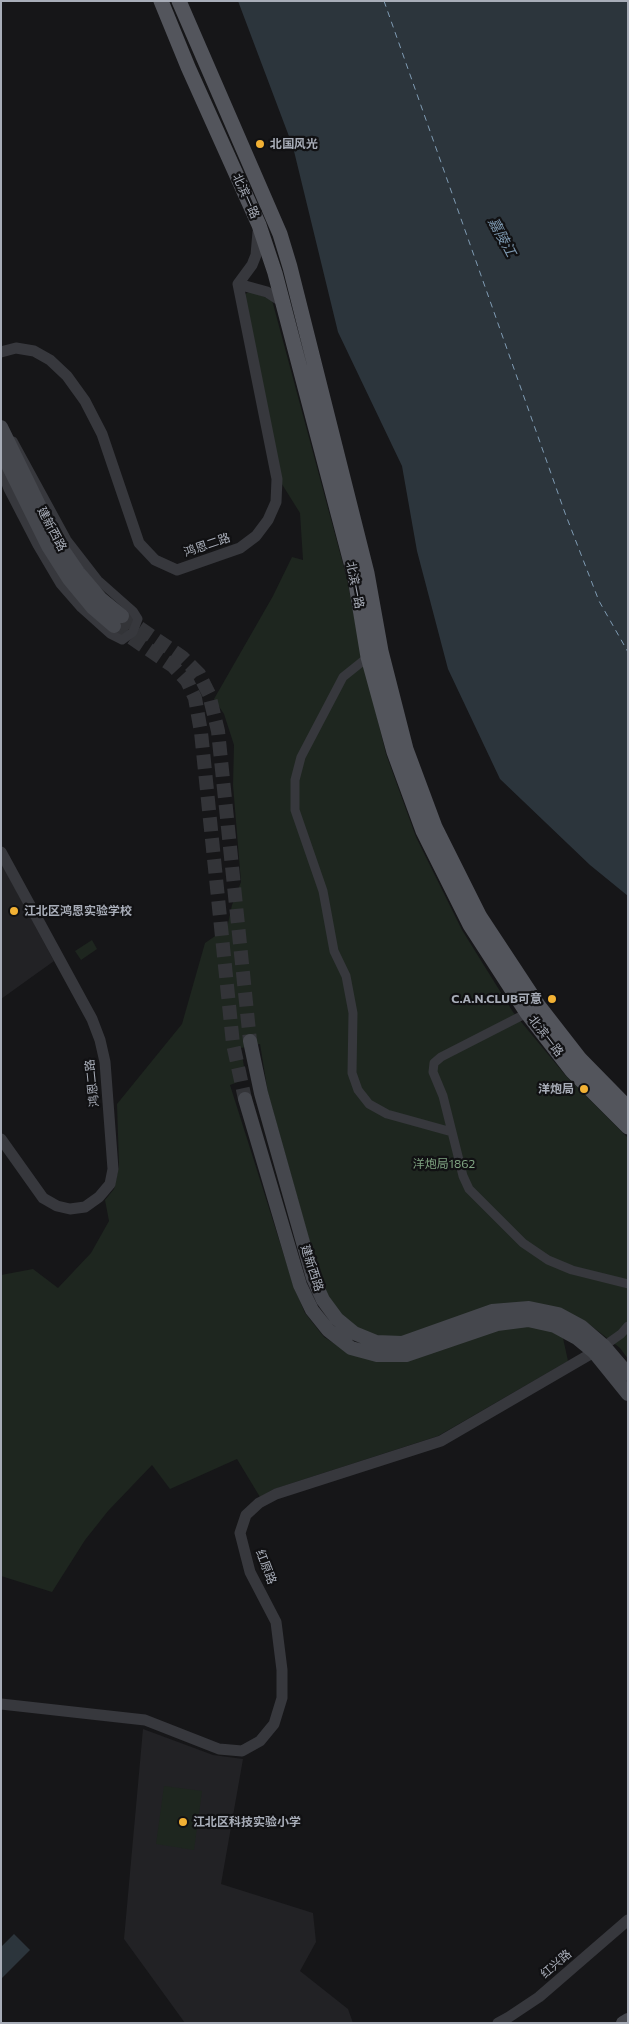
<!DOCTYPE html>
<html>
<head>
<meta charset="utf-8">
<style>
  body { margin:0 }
  #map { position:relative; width:629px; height:2024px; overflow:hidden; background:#161618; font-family:Commissioner,sans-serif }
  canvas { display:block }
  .frame { position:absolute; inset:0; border:2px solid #a8adb8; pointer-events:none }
</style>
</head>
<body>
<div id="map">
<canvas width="629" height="2024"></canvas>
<div class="frame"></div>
</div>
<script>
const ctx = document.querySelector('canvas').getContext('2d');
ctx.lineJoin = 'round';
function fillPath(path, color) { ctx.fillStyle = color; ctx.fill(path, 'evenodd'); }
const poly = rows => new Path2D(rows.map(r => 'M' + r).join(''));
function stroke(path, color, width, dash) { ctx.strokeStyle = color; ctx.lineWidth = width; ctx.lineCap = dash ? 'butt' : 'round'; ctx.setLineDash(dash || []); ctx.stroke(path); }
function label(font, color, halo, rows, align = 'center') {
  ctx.font = font + ' Commissioner,"Noto Sans SC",sans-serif'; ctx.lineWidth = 4.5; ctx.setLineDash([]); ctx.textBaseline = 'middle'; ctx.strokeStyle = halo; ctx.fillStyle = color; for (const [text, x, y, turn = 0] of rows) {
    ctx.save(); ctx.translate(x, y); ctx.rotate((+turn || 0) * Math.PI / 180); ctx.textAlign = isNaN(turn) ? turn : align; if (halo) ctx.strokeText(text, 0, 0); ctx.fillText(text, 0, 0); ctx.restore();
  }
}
const built = poly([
  [1,862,54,961,1,999],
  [143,1729,213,1755,243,1759,221,1884,313,1913,316,1942,300,1971,348,2009,353,2023,185,2023,124,1939]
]);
const green = poly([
  [250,291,272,300,347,579,360,647,386,754,416,837,462,930,513,1012,566,1076,628,1138,628,1359,620,1348,585,1321,530,1303,402,1339,375,1338,354,1330,325,1297,268,1093,260,1044,241,1048,246,1079,230,1085,294,1287,305,1313,324,1337,351,1354,500,1329,527,1326,548,1329,563,1338,568,1361,438,1436,274,1489,260,1497,237,1459,170,1489,152,1465,108,1511,85,1540,52,1592,1,1576,1,1275,33,1269,58,1288,91,1253,109,1221,105,1200,114,1189,119,1166,117,1104,182,1024,205,943,227,928,232,905,241,882,233,785,234,745,224,714,214,699,273,596,292,557,303,560,300,513,280,481,244,295],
  [92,940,97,949,81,960,75,951],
  [164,1786,202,1791,194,1850,156,1844]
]);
const water = poly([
  [238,1,628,1,628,896,590,865,500,779,448,669,417,551,402,466,338,332,293,147],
  [14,1934,30,1950,1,1979,1,1947]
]);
const ferry = poly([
  [384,1,565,513,599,601,628,652]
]);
const secondaryTunnel = poly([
  [122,616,182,657,199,674,209,694,218,731,250,1041],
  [114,626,173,666,187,681,195,698,201,732,233,1044,245,1099]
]);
const minor = poly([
  [1,470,8,489,37,545,60,584,81,608,110,634,122,640,133,632,138,619,133,611,98,580,67,540,13,441],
  [368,657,343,677,301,757,295,780,295,810,323,891,334,951,346,976,353,1013,352,1073,358,1090,369,1104,387,1114,452,1132],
  [527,1013,441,1057,434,1063,433,1072,443,1096,463,1176,469,1189,523,1243,548,1260,572,1270,628,1284],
  [604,1346,621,1334,628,1326]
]);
const tertiary = poly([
  [258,232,256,255,252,265,238,284,267,292,284,303],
  [1,352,16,348,34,351,50,360,67,376,85,401,102,434,139,543,155,560,177,570,240,548,256,536,268,520,276,502,277,479,238,284],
  [1,852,92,1019,100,1040,105,1062,113,1169,110,1184,99,1197,85,1207,70,1209,57,1206,43,1198,1,1139],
  [1,1704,145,1720,219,1749,242,1751,260,1741,274,1724,282,1698,282,1670,276,1622,250,1572,240,1533,246,1515,259,1503,276,1494,441,1441,594,1352],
  [498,2023,509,2017,539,1997,628,1920]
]);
const secondary = poly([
  [1,427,56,540,78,572,101,599,122,616],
  [1,451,48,546,69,579,93,608,114,626],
  [250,1041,261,1093,313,1278,323,1300,337,1319,354,1333,376,1342,402,1343,492,1311,529,1308,558,1314,582,1327,604,1346,628,1374],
  [245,1099,300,1285,312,1310,328,1330,351,1348,377,1355,406,1355,497,1324,528,1320,555,1326,577,1338,594,1352,628,1394],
  [623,2023,628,2020]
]);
const primary = poly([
  [161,1,188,67,259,225,275,273,355,578,368,657,394,752,423,831,470,925,527,1013,572,1071,628,1127],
  [179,1,280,234,290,267,367,573,381,651,406,749,435,827,480,917,538,1005,580,1059,628,1108]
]);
const markers = [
  [260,144,5,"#f2b134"],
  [14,911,5,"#f2b134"],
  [552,999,5,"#f2b134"],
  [584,1089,5,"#f2b134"],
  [183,1822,5,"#f2b134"]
];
const poiNames = [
  ["北国风光",270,144],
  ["江北区鸿恩实验学校",24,911],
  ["C.A.N.CLUB可意",542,999,"right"],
  ["洋炮局",574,1089,"right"],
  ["江北区科技实验小学",193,1822]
];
const streetNames = [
  ["北滨一路",246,196,66],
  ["建新西路",52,529,62],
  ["鸿恩二路",207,545,-19],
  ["北滨一路",355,585,79],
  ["北滨一路",546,1036,52],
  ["鸿恩二路",92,1083,-96],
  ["建新西路",312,1268,72],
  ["红原路",266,1567,69],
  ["红兴路",556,1964,-41]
];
const parkNames = [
  ["洋炮局1862",444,1164]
];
const waterNames = [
  ["嘉陵江",502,237,62]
];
fillPath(built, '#222225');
fillPath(green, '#1e261f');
fillPath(water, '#2c353c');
stroke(ferry, '#7f9bb3', 1, [6, 5]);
stroke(secondaryTunnel, '#333438', 14, [14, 7]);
stroke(minor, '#37383d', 9);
stroke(tertiary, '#37383d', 11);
stroke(secondary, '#45474d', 14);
stroke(primary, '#53555c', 15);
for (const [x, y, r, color] of markers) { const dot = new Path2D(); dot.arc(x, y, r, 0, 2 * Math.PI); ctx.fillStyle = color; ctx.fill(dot); stroke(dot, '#111113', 2); }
label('bold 12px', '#a8adb8', '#111113', poiNames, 'left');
label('12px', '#a8adb8', '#111113', streetNames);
label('12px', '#7fa381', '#111113', parkNames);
label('italic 14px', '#7f9bb3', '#111113', waterNames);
</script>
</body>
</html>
